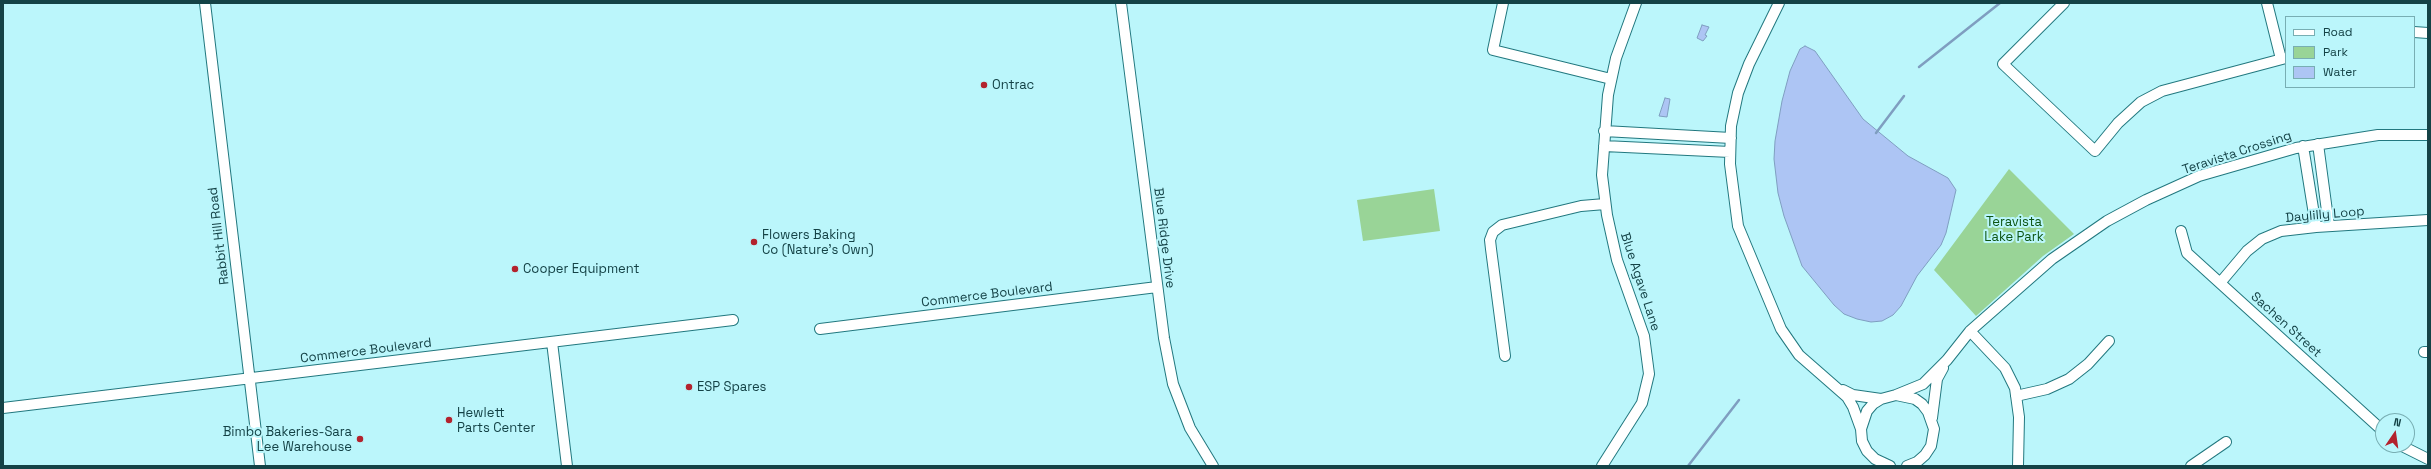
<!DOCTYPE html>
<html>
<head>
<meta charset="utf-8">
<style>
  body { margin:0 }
  #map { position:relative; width:2431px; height:469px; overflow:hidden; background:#bbf6fb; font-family:"Space Grotesk",sans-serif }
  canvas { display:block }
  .frame { position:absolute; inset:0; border:4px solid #144246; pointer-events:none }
  .legend { position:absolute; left:2285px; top:16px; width:130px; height:72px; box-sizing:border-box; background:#bbf6fb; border:1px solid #78aeb3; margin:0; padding:5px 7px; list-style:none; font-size:12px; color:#144246 }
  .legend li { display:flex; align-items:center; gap:8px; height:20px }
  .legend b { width:20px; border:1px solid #78aeb3 }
  .north { position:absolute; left:2375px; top:413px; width:40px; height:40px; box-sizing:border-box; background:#bbf6fb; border:1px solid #78aeb3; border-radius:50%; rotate:13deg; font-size:11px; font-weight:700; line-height:16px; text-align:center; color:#144246 }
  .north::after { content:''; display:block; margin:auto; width:14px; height:18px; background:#b3222d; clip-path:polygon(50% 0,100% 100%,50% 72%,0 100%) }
</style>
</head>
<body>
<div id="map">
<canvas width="2431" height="469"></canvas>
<div class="frame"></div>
<ul class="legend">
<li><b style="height:5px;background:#fff"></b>Road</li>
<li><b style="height:11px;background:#99d497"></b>Park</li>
<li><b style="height:11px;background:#adc5f4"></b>Water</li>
</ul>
<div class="north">N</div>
</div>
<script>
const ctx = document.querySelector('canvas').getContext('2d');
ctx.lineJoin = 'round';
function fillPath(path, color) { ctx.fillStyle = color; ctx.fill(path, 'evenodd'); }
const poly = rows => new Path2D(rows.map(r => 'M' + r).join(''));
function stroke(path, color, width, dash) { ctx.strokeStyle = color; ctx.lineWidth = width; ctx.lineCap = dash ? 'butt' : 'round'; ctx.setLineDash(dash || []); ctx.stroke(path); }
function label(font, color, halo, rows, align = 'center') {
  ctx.font = font + ' "Space Grotesk",sans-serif'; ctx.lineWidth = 4; ctx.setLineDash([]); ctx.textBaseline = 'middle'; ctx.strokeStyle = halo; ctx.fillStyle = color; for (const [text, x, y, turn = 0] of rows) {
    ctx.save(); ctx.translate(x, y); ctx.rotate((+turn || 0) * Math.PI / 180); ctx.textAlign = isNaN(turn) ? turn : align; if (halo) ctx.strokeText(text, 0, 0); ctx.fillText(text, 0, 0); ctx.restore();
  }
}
const green = poly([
  [2009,169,2074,234,2043,256,1976,316,1934,270],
  [1434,189,1440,231,1363,241,1357,200]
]);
const water = poly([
  [1702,25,1709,27,1705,35,1707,36,1703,41,1697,38,1702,25],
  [1805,46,1815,51,1863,119,1908,156,1948,178,1956,190,1946,233,1941,245,1917,276,1901,306,1893,315,1882,321,1871,322,1857,319,1844,314,1834,305,1802,266,1784,216,1778,193,1774,159,1775,141,1782,101,1790,71,1800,49,1805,46],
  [1665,98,1670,99,1667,117,1659,116,1665,98]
]);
const stream = poly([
  [1919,67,2000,3],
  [1876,133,1904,96],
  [1688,466,1739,400]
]);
const street = poly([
  [205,3,260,466],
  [1121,3,1164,338,1173,384,1190,428,1213,466],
  [1503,3,1493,50,1611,79],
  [1779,3,1749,64,1738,93,1731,126,1730,164,1738,226,1781,329,1799,355,1847,397,1853,407,1861,429],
  [2064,3,2003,64,2095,151,2118,123,2141,102,2162,91,2286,58],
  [2267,3,2281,59],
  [2414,32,2428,33],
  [1604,131,1731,138],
  [2318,144,2329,226],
  [1604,146,1730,152],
  [2303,146,2316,227],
  [2181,231,2187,253,2383,431],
  [2220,283,2247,251,2262,239,2281,231,2316,227,2428,220],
  [820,329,1157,287],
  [1970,331,2005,368,2015,388,2019,417,2018,466],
  [552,342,567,466],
  [2424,352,2428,352],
  [1505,356,1491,249,1490,240,1493,232,1502,225,1581,206,1605,204],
  [1843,390,1853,395,1881,399],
  [1896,395,1923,384,1947,360,1970,331,2052,259,2107,221,2146,200,2199,176,2296,148,2378,135,2428,135],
  [2016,396,2047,389,2069,379,2088,364,2109,341],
  [3,408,733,320],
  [1932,418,1937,379,1943,368],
  [2400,445,2428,459],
  [1602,466,1642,403,1649,374,1644,336,1617,260,1607,215,1602,175,1608,95,1616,58,1636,3],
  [1890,466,1875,459,1867,451,1862,441,1861,429,1867,411,1873,404,1881,399,1896,395,1915,399,1922,404,1928,412,1934,429,1931,446,1925,455,1917,462,1907,466],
  [2191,466,2226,442]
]);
const markers = [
  [984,85,4,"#b3222d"],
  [754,242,4,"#b3222d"],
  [515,269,4,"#b3222d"],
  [689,387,4,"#b3222d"],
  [449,420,4,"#b3222d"],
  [360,439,4,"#b3222d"]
];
const poiNames = [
  ["Ontrac",992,85],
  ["Flowers Baking",762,235],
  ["Co (Nature's Own)",762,250],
  ["Cooper Equipment",523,269],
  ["ESP Spares",697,387],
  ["Hewlett",457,413],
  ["Parts Center",457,428],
  ["Bimbo Bakeries-Sara",352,432,"right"],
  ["Lee Warehouse",352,447,"right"]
];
const streetNames = [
  ["Teravista Crossing",2237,153,-18],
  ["Daylilly Loop",2325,215,-5],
  ["Rabbit Hill Road",219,236,-97],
  ["Blue Ridge Drive",1164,238,83],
  ["Blue Agave Lane",1640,282,72],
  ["Commerce Boulevard",987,295,-7],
  ["Sachen Street",2286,325,42],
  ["Commerce Boulevard",366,351,-7]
];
const parkNames = [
  ["Teravista",2014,222],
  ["Lake Park",2014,237]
];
fillPath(green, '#99d497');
fillPath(water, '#adc5f4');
stroke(water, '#7f9ec0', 1);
stroke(stream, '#7f9ec0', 2.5);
stroke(street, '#22787f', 12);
stroke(street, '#fff', 10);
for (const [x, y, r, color] of markers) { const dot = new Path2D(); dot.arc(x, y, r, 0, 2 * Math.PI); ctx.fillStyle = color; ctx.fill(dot); stroke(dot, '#bbf6fb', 1.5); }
label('13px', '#144246', '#bbf6fb', poiNames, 'left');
label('13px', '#144246', '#bbf6fb', streetNames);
label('13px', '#0d5411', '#bbf6fb', parkNames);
</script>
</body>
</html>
